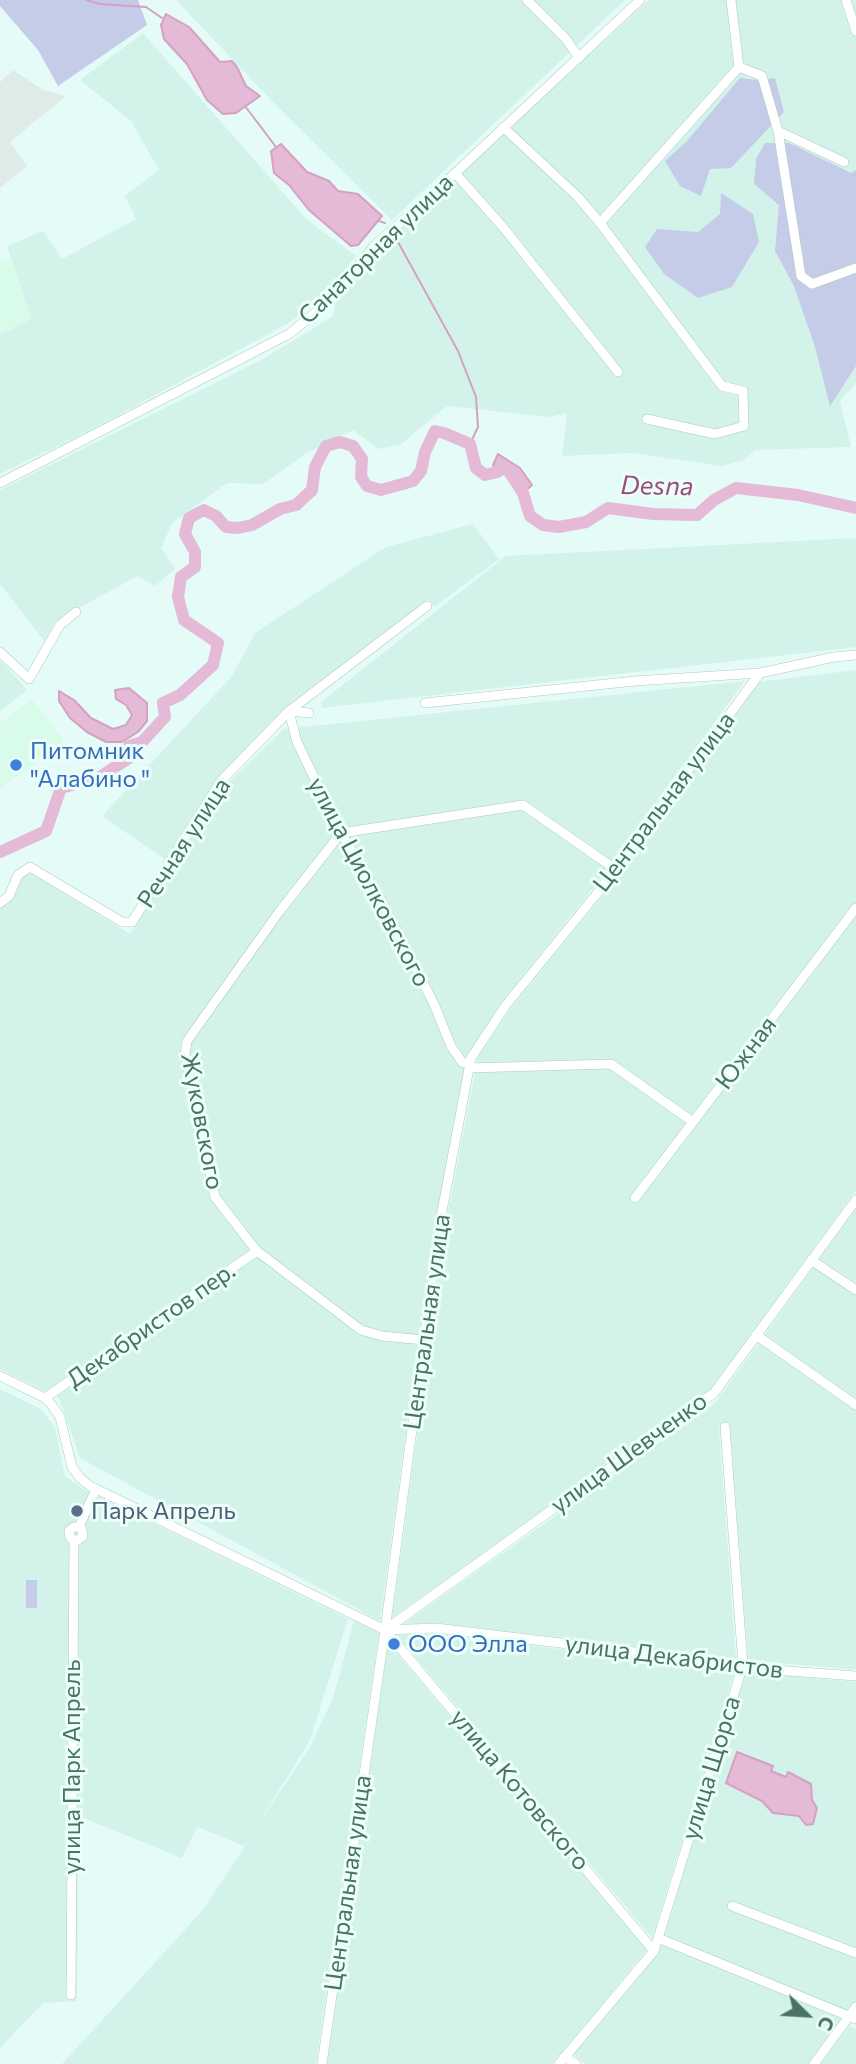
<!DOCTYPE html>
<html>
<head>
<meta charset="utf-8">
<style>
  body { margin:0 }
  #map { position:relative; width:856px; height:2064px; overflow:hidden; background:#e5fbf7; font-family:Commissioner,sans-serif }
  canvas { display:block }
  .north { position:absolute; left:772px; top:1980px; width:70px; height:70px; -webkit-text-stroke:5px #ebfefa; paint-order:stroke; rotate:114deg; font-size:19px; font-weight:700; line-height:28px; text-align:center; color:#4b7361 }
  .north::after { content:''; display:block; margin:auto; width:24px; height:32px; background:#4b7361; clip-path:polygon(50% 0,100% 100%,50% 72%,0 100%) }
</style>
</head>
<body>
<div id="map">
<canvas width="856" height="2064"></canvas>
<div class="north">С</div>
</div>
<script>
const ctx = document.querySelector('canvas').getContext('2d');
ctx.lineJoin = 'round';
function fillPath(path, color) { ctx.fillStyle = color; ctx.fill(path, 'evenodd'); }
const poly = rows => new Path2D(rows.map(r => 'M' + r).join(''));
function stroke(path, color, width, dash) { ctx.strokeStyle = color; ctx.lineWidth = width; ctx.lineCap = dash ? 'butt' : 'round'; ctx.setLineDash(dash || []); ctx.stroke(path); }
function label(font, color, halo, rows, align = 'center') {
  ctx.font = font + ' Commissioner,sans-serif'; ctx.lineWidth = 6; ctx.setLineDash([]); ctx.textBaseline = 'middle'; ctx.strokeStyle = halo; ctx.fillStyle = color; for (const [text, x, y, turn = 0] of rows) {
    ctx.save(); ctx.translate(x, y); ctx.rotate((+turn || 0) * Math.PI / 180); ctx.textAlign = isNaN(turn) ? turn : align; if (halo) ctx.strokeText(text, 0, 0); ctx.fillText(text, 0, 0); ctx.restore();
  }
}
const residential = poly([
  [176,0,625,0,392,220,272,101],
  [649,0,856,0,856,383,840,401,851,447,755,450,744,460,721,466,633,453,562,456,567,413,549,417,447,406,400,445,379,449,353,430,307,453,263,484,227,483,172,523,161,548,175,569,155,586,138,576,55,621,45,642,0,584,0,490,263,359,332,317,338,296,387,241],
  [143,33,307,220,356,256,323,299,287,324,98,426,0,474,0,335,31,319,7,246,43,231,62,259,136,219,125,196,159,170,131,121,80,80],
  [473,524,499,559,434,607,428,599,288,708,218,780,166,860,102,816,232,676,255,633,386,547],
  [856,538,856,647,322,708,321,702,506,556],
  [0,659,27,690,0,711],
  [856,670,856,1190,707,1395,392,1618,446,1223,478,1056,511,1008,600,899,757,682],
  [745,681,590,892,502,1001,475,1046,435,1221,380,1621,80,1458,59,1398,0,1369,0,909,11,900,20,877,29,872,130,934,223,788,284,729],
  [856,1209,856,1670,748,1660,730,1427,725,1422,719,1428,736,1659,437,1623,403,1624,715,1403],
  [0,1389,41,1409,55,1427,65,1476,83,1489,348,1619,310,1740,257,1826,310,1747,333,1698,354,1621,379,1633,316,2064,62,2064,203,1910,249,1840,244,1846,197,1827,182,1858,78,1816,77,2001,43,2003,0,2048],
  [436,1634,735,1670,652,1938,397,1635],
  [388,1643,647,1950,553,2064,327,2064],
  [746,1672,856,1682,856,2018,845,2014,808,2064,586,2064,573,2055,661,1946],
  [849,2026,856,2029,856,2064,821,2064]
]);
const commercial = poly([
  [11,258,31,319,0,335,0,260],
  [32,699,64,741,0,789,0,723]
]);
const industrial = poly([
  [13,70,43,90,66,96,10,142,27,166,0,188,0,82]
]);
const green = poly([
  [0,0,138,0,147,25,58,86,38,50,0,6],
  [740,78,756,80,775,78,784,112,731,168,710,169,701,196,680,186,665,161,687,141],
  [765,143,789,143,851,173,856,170,856,366,830,406,815,347,794,286,775,251,779,205,754,184,756,159],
  [721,193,753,214,759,242,732,287,698,298,664,274,645,247,657,229,698,232,720,214],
  [26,1580,37,1580,37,1608,26,1608]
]);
const water = poly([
  [166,14,189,27,220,62,232,61,237,67,246,86,260,96,236,113,223,114,207,100,187,64,164,39,161,25,166,14],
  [281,144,307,172,329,181,338,191,358,194,382,216,358,245,351,246,309,210,289,185,274,173,271,151,281,144],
  [498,454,520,468,532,485,523,493,506,467,497,472,493,465,498,454],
  [129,688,147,703,147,721,138,732,122,742,106,742,87,732,70,718,59,701,59,691,74,700,91,718,113,729,126,725,132,715,126,705,116,699,115,690,129,688],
  [737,1752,773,1766,771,1771,786,1777,788,1772,811,1784,812,1800,817,1808,813,1824,806,1825,799,1816,773,1813,762,1801,726,1783,737,1752]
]);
const stream = poly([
  [86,0,100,4,146,7,162,18],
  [245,106,276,147],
  [379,221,385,223],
  [398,242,458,351,476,397,478,427,470,444]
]);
const river = poly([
  [0,852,46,831,61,788,98,778,129,758,129,746,142,742,165,717,163,703,180,695,213,665,218,643,184,620,178,597,181,577,195,567,195,552,185,534,189,518,204,510,216,516,226,527,238,528,252,525,280,509,296,505,312,490,315,467,326,446,340,442,353,446,362,459,361,477,367,486,381,490,413,481,421,471,425,452,435,431,444,433,470,444,476,468,485,475,497,472,506,467,523,493,530,516,543,525,559,527,586,522,608,508,653,514,697,515,714,500,736,488,798,495,856,508]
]);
const minor = poly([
  [527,0,566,39,579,58],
  [846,0,856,31],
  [739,67,762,76,778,131,844,162],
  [503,127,578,197,600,223,722,386,743,391,744,426,715,434,647,419],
  [778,131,801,276,812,284,856,268],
  [455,173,503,227,618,372],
  [600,223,739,67,731,0],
  [0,483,289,334,327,303,374,246,433,194,640,0],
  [0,652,29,679,60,625,76,612],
  [425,703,635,681,760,673,834,657,856,655],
  [309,713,289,711,297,742,341,833,381,900,434,1004,451,1046,462,1062,470,1065],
  [0,903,9,896,18,875,30,867,122,922,132,922,221,781,289,711,427,606],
  [469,1068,611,1064,693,1122],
  [635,1198,856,908],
  [811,1260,856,1290],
  [756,1335,856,1405],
  [424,1340,382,1336,361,1330,257,1251,245,1236,215,1197,185,1055,187,1041,279,912,341,833,523,805,615,869],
  [0,1376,45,1398,51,1404,60,1417,72,1467,80,1478,90,1486,385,1630,436,1628,743,1665,761,1669,856,1676],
  [45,1398,257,1251],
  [79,1527,82,1530,83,1536,78,1540,73,1540,70,1537,69,1531,74,1527,79,1527,96,1489],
  [732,1906,856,1953],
  [658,1938,856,2019],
  [654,1951,385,1630,714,1393,856,1200],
  [71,1995,74,1540],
  [564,2057,576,2064],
  [322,2064,385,1630,440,1222,471,1058,506,1005,595,896,760,673],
  [559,2064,654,1951,743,1665,725,1427],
  [814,2064,856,2007]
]);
const markers = [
  [16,765,7,"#3f7fe0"],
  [77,1511,7,"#5c6f8a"],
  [394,1644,7,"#3f7fe0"]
];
const streetNames = [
  ["Санаторная улица",376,249,-44],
  ["Центральная улица",664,802,-53],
  ["Речная улица",184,843,-57],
  ["улица Циолковского",369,882,62],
  ["Южная",746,1053,-53],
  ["Жуковского",202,1121,79],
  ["Центральная улица",427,1322,-82],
  ["Декабристов пер.",151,1325,-35],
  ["улица Шевченко",629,1453,-36],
  ["улица Декабристов",674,1657,7],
  ["улица Парк Апрель",72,1767,-90],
  ["улица Щорса",711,1768,-73],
  ["улица Котовского",520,1790,50],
  ["Центральная улица",348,1883,-82]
];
const shopNames = [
  ["Питомник",30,751],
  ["\"Алабино \"",30,779],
  ["ООО Элла",408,1644]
];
const serviceNames = [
  ["Парк Апрель",91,1511]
];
const waterNames = [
  ["Desna",657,486,1]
];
fillPath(residential, '#d3f3ea');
fillPath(commercial, '#d9fbe9');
fillPath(industrial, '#dfebe7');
fillPath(green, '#c4cce8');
fillPath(water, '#e4bad6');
stroke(water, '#d5a1c3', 2);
stroke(stream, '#d5a1c3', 2);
stroke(river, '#e4bad6', 12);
stroke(minor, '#acccc0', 10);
stroke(minor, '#fff', 9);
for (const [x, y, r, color] of markers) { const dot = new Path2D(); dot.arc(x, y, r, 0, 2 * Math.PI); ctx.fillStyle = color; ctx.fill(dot); stroke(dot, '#ebfefa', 2.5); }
label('24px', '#4b7361', '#ebfefa', streetNames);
label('24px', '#366cbe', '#ebfefa', shopNames, 'left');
label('24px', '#4e5e75', '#ebfefa', serviceNames, 'left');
label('italic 26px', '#9a4f80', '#ebfefa', waterNames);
</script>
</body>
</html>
